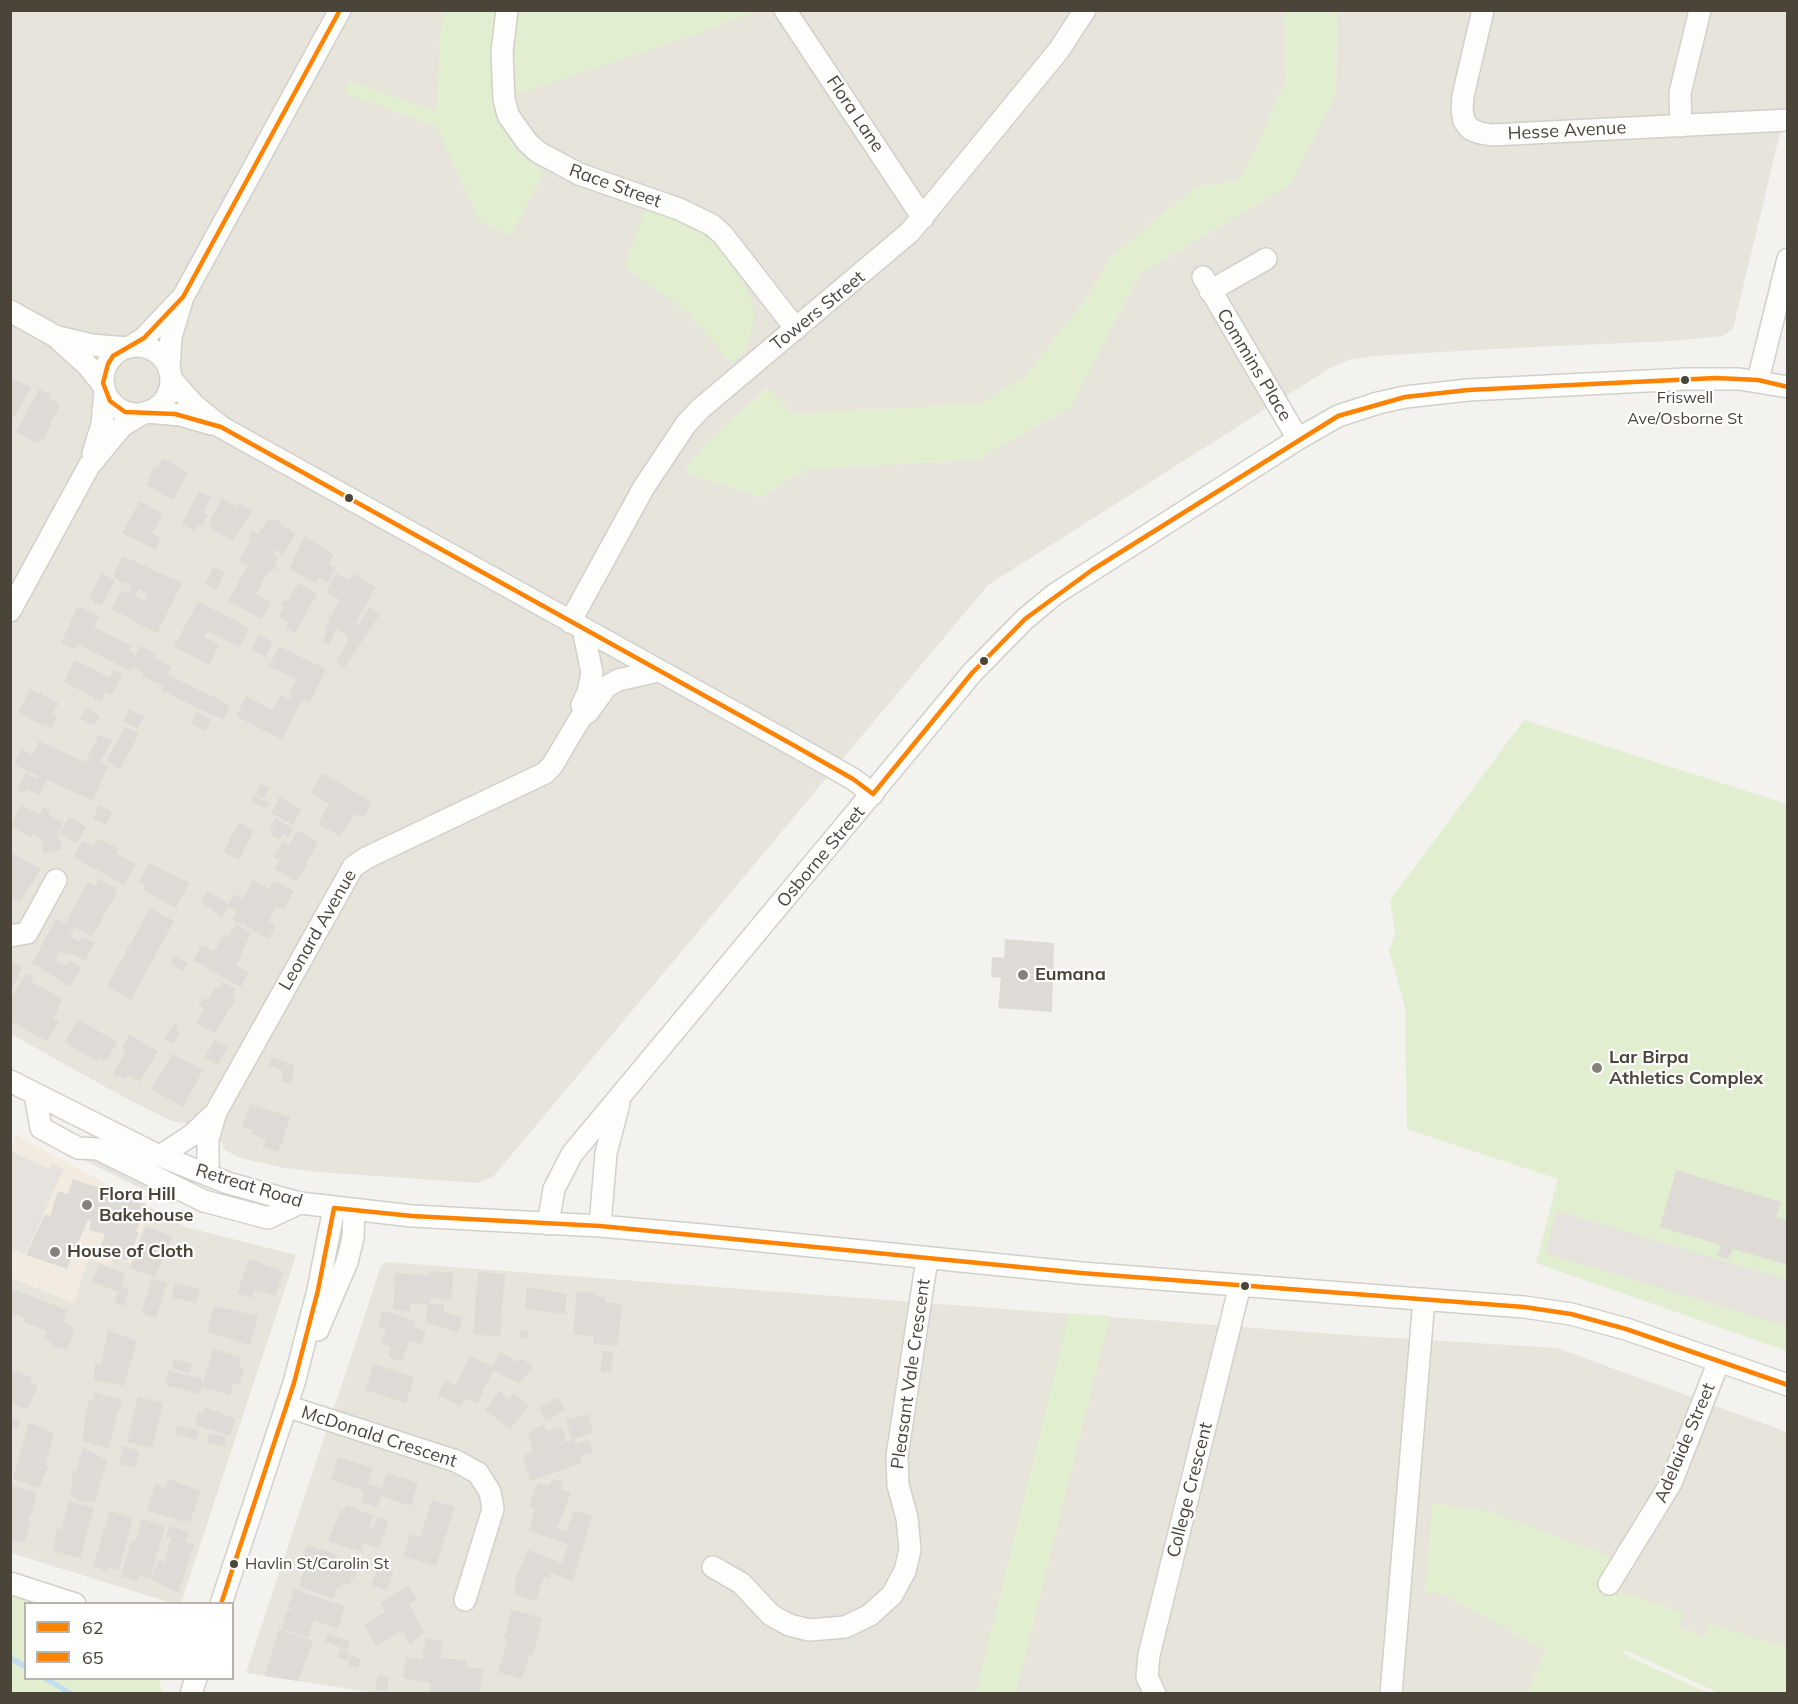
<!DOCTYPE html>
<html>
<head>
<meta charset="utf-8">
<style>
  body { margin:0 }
  #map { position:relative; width:1798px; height:1704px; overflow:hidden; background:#f4f2ee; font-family:Mulish,sans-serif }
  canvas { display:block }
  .frame { position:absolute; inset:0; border:12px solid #4b4439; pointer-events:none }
  .legend { position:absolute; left:24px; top:1602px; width:210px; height:78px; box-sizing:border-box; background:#fff; border:2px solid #b7b4b0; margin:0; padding:8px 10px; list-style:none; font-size:18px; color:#4b4439 }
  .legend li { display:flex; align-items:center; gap:12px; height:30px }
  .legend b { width:30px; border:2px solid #b7b4b0 }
</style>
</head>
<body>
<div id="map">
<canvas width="1798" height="1704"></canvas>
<div class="frame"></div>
<ul class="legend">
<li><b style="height:8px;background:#ff8200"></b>62</li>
<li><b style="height:8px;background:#ff8200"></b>65</li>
</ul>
</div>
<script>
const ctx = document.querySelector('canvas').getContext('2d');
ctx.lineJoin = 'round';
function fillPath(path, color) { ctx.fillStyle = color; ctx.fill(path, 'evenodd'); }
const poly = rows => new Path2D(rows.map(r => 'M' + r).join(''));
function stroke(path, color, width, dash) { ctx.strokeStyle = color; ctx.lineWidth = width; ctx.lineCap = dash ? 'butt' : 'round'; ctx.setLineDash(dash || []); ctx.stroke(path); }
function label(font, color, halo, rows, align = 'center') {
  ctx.font = font + ' Mulish,sans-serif'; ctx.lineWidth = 4.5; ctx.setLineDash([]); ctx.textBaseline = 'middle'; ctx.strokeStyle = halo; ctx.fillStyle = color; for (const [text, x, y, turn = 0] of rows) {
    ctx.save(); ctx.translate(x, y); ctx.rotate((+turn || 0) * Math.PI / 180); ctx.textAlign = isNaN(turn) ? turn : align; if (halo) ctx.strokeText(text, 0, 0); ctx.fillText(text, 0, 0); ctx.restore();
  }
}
const residential = poly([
  [11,11,1284,11,1286,81,1252,157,1237,181,1195,187,1109,259,1090,293,1025,378,979,404,791,414,767,388,706,443,684,472,761,497,806,469,977,460,1071,407,1139,274,1290,185,1336,94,1337,11,1787,11,1787,104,1733,329,1723,336,1672,341,1531,347,1373,356,1349,360,1330,368,988,585,493,1177,478,1183,319,1172,285,1168,240,1158,223,1149,223,1144,185,1123,172,1121,118,1094,11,1034],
  [150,1207,186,1227,296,1255,181,1603,172,1603,11,1553,10,1277,74,1303,88,1258,109,1266,113,1257,130,1263],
  [387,1262,1347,1335,1557,1348,1787,1432,1787,1648,1709,1624,1705,1637,1678,1628,1683,1613,1598,1585,1614,1559,1443,1594,1545,1650,1527,1693,382,1694,246,1673,381,1266]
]);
const commercial = poly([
  [16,1135,150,1207,130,1263,113,1257,110,1266,89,1258,74,1303,11,1277,10,1148]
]);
const green = poly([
  [444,11,496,11,490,67,499,120,517,152,544,172,510,236,478,219,436,126,344,93,350,81,437,111,440,32],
  [518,11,758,11,680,40,516,95,514,50],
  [1284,11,1337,11,1336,94,1290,185,1139,274,1071,407,977,460,806,469,761,497,684,472,706,443,768,388,792,414,979,404,1024,378,1090,293,1109,259,1195,187,1237,181,1252,157,1286,81],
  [646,208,691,223,704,232,717,243,744,283,752,300,754,320,746,350,732,364,684,309,624,267],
  [1524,720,1787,804,1787,1351,1536,1263,1558,1179,1407,1129,1405,1007,1389,951,1395,933,1390,900],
  [1069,1313,1110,1316,1016,1693,976,1693],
  [1432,1504,1490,1511,1615,1559,1598,1585,1684,1613,1678,1628,1704,1636,1709,1623,1787,1648,1787,1693,1719,1693,1625,1650,1623,1654,1708,1693,1527,1693,1545,1650,1443,1594,1425,1592],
  [10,1590,52,1603,26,1604,26,1678,159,1679,162,1693,11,1693]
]);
const parking = poly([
  [11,1151,49,1169,51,1163,64,1169,25,1254,12,1249,11,1251],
  [96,1154,185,1199,173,1204,82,1159],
  [1557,1211,1787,1280,1787,1326,1545,1253]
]);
const stream = poly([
  [10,1658,26,1667],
  [45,1678,71,1694]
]);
const building = poly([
  [10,377,31,388,10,424],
  [39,389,52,395,50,399,60,404,43,440,41,439,38,444,16,432],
  [162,458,188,472,173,500,146,485,154,466,158,467],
  [199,491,211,497,203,512,208,515,202,526,198,524,195,531,182,524],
  [222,498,236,507,238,503,252,511,233,541,209,527,212,521,210,520],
  [140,501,163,514,152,533,161,538,155,550,122,533],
  [268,518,274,522,276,518,281,521,280,524,295,533,283,555,275,550,273,554,278,557,275,563,278,564,275,570,272,569,266,575,256,594,272,602,262,619,228,601,248,565,239,561,250,541,255,542,248,539,252,531,258,535],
  [305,536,334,555,329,564,336,568,327,583,319,578,316,583,289,569],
  [123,556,182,583,157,634,112,609,121,590,128,593,132,586,125,582,124,585,113,576],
  [139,589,147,594,144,601,135,596],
  [214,566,225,572,216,590,205,584],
  [101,573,115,580,102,605,89,599],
  [336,573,349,580,354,574,376,587,355,624,358,626,370,607,380,614,344,668,336,662,349,639,345,636,346,634,336,629,329,645,322,641,326,635,325,627,327,623,331,623,328,621,340,600,326,592],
  [298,583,317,594,295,633,286,628,289,622,279,616,284,607,281,605,285,600,288,601],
  [198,601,249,628,240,647,207,631,204,637,219,645,209,665,174,647],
  [78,606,99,617,94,627,131,646,129,651,136,655,140,646,156,653,154,658,172,667,169,675,230,705,223,720,161,690,163,686,142,676,144,673,132,667,130,671,78,644,75,650,61,643],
  [259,634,273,642,266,657,251,650],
  [279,646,326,669,309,704,302,700,282,740,236,716,246,696,273,710,280,695,290,700,292,696,289,694,296,679,269,666],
  [75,660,110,678,114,670,122,674,112,695,105,692,101,701,64,682],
  [30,689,59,703,52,714,57,716,51,728,46,726,47,723,42,725,18,712],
  [85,708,100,716,94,726,80,719],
  [129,709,144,717,138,729,123,721],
  [197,712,211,719,205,731,191,724],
  [125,727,139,734,120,769,106,761],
  [99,734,112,741,100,762,108,766,93,801,47,780,39,795,27,789,25,794,17,790,26,773,38,779,39,776,14,765,22,748,32,756,39,741,85,762],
  [322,773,372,802,364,817,355,815,340,836,318,824,329,804,311,793],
  [261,784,269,788,263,798,255,794],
  [254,795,269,803,265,809,251,801],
  [279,797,301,809,293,825,271,813],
  [21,804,39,815,43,807,51,811,49,815,63,823,58,832,62,849,44,854,40,837,33,833,31,837,10,826],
  [99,805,113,812,106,825,93,819],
  [69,817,86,827,76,843,60,834],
  [275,819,293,828,288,837,283,834,280,840,271,835,274,830,270,827],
  [239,822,254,830,239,860,223,852],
  [297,830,318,842,306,863,308,865,296,881,275,869,280,860,274,857,283,842,289,845],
  [98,838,119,849,116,853,136,864,124,885,73,857,82,840,94,847],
  [10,852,41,869,20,902,10,897],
  [149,863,189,883,176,908,143,890,146,886,138,882],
  [99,879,117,889,115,896,92,937,74,927,70,936,79,941,82,936,95,943,85,961,69,953,67,956,60,951,55,960,66,966,69,960,78,965,80,970,70,987,32,963,56,919,69,925,66,922,88,882,95,885],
  [253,880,269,889,274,880,294,891,283,910,277,906,269,921,276,925,268,939,232,919,237,911,227,906,234,894,243,899],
  [207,891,226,902,228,906,222,917,201,902],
  [150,908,174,921,131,1000,107,986],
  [236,924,251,933,236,965,249,972,241,987,193,960,202,945,214,952,224,935,229,937],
  [1005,939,1054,943,1052,1012,998,1008,1001,978,991,977,992,957,1004,958],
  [174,956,188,963,183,971,170,963],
  [10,960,23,967,10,993],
  [26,973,33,977,30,981,63,999,53,1018,59,1022,47,1041,10,1021,10,1000],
  [222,982,236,989,232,996,236,998,215,1033,196,1023,204,1008,199,1005,203,998,208,1000,215,987,219,989],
  [78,1019,117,1042,107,1061,99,1057,97,1061,65,1043],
  [175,1023,179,1026,176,1031,180,1034,173,1044,164,1038],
  [129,1035,158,1051,140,1082,128,1075,125,1080,113,1074,126,1050,122,1047],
  [215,1040,228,1047,218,1065,205,1057],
  [173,1054,203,1070,183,1107,151,1089],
  [272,1057,295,1065,292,1084,281,1081,283,1071,269,1066],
  [250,1104,290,1117,279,1152,263,1147,266,1139,251,1134,252,1130,242,1127],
  [1676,1170,1781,1202,1776,1217,1788,1220,1788,1265,1733,1249,1728,1259,1717,1256,1721,1245,1660,1227],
  [73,1179,146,1204,136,1232,139,1233,127,1261,99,1251,105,1234,89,1230,91,1222,88,1220,67,1269,26,1255,45,1214,50,1216,58,1191,68,1194],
  [146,1227,173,1236,155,1277,130,1268],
  [249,1259,284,1272,275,1296,254,1290,251,1298,237,1293],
  [99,1264,126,1274,121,1286,129,1289,125,1306,115,1303,118,1292,92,1282],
  [430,1271,453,1273,451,1300,430,1298,430,1304,444,1305,444,1312,463,1318,458,1333,425,1322,428,1305,411,1303,410,1312,393,1309,395,1273,429,1275],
  [478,1272,505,1274,500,1337,473,1334],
  [152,1279,167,1283,156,1318,141,1313],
  [175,1283,200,1289,196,1303,172,1297],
  [527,1287,567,1294,565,1314,525,1309],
  [10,1288,67,1310,64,1322,72,1326,70,1330,74,1332,67,1350,52,1346,53,1343,44,1339,47,1331,23,1321,24,1318,14,1314,10,1323],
  [577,1291,596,1292,595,1296,606,1297,605,1302,622,1304,618,1346,593,1344,594,1336,573,1334],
  [214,1306,258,1316,250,1345,207,1332],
  [383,1310,415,1321,414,1327,426,1331,421,1345,409,1341,402,1362,388,1357,391,1347,381,1343,386,1329,378,1326],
  [108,1330,137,1341,124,1386,94,1380,95,1364,101,1365],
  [520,1330,529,1330,528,1339,519,1338],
  [213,1349,241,1357,239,1367,244,1368,239,1385,233,1384,230,1395,202,1387],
  [603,1351,614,1352,611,1374,600,1372],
  [500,1352,519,1362,522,1358,533,1367,519,1384,493,1370,477,1404,465,1398,461,1406,438,1395,445,1380,456,1385,470,1356,493,1367],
  [174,1359,192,1364,190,1373,172,1368],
  [374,1364,414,1377,406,1403,365,1390],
  [10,1369,32,1378,30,1382,38,1386,27,1410,10,1402],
  [168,1370,203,1379,200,1394,165,1385],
  [499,1391,509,1400,514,1393,529,1405,510,1429,485,1410],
  [95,1392,122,1400,120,1410,118,1409,109,1449,82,1441,87,1406,89,1400,93,1401],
  [138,1397,163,1403,152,1448,127,1442],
  [558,1397,566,1410,546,1421,539,1408],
  [205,1407,236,1419,230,1436,195,1425,198,1412,203,1414],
  [588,1414,593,1433,574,1439,582,1463,530,1481,523,1455,533,1452,528,1433,543,1424,547,1431,562,1427,567,1441,551,1446,547,1432,552,1447,572,1440,566,1420],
  [10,1417,20,1420,18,1429,10,1427],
  [29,1422,54,1434,45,1465,48,1467,39,1488,13,1479],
  [177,1425,199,1430,196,1440,175,1434],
  [209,1433,226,1437,224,1447,207,1443],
  [590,1440,593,1453,581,1456,576,1444],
  [123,1446,140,1451,135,1468,119,1464],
  [83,1448,107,1460,95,1503,79,1501,70,1495,73,1485,71,1484,72,1471,76,1472],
  [338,1457,373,1468,368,1484,382,1488,387,1473,418,1483,411,1506,381,1496,377,1507,361,1502,364,1491,331,1480],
  [168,1479,201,1491,190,1522,184,1520,183,1522,147,1510,155,1484,165,1488],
  [552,1479,563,1482,561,1489,571,1492,557,1528,567,1531,574,1510,592,1516,573,1581,551,1573,549,1579,544,1577,536,1601,513,1594,517,1583,514,1582,528,1550,562,1563,568,1544,529,1531,535,1509,529,1507,537,1483,550,1485],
  [10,1485,36,1492,33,1509,27,1521,31,1522,24,1542,10,1540],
  [432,1500,455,1507,436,1566,403,1556,410,1534,420,1537],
  [68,1501,94,1508,80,1558,53,1551,57,1528,62,1530],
  [346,1505,373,1515,369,1527,374,1528,377,1517,388,1521,379,1549,363,1543,361,1552,328,1541,341,1510,344,1511],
  [110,1511,133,1518,119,1570,109,1567,108,1572,93,1566],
  [142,1519,165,1526,150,1579,139,1575,138,1581,121,1576,131,1541,135,1542],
  [170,1526,189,1532,186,1542,194,1544,179,1593,151,1580,158,1560,164,1562,171,1539,166,1537],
  [307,1545,330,1552,358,1571,348,1586,344,1583,339,1589,337,1588,333,1599,299,1586,304,1571,300,1569],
  [378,1567,393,1572,387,1591,371,1585],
  [408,1585,417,1599,409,1604,424,1632,410,1645,402,1630,377,1646,364,1625,385,1612,380,1603],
  [294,1589,345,1606,338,1629,314,1621,308,1637,281,1628,287,1610,297,1613,288,1608],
  [512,1610,542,1618,533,1655,530,1654,522,1679,498,1672,508,1639,504,1638],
  [279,1629,313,1641,298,1681,265,1676],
  [328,1634,350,1641,347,1650,325,1642],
  [426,1638,443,1641,440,1658,467,1660,466,1667,483,1669,479,1694,429,1694,431,1683,403,1678,406,1657,422,1659],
  [340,1649,350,1652,347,1661,337,1657],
  [351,1655,361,1659,358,1668,348,1665],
  [378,1675,389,1677,387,1691,375,1689]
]);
const minor = poly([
  [507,10,502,52,504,99,508,115,527,142,538,152,579,174,679,209,712,225,723,235,796,329],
  [785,10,923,218],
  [1483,10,1463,96,1462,110,1464,121,1470,129,1480,133,1492,135,1788,120],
  [1681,126,1680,93,1700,10],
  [1203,277,1298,439],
  [1210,291,1266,259],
  [10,311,55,336,87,365,104,386],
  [58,337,92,345,127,348],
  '103 380a34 34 0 1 1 68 0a34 34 0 1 1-68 0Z',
  [130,347,144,338,180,300],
  [169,370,171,337,183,297,340,10],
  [171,379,194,405,221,427,795,746,853,779,873,794],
  [1758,380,1788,259],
  [147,412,180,415,211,424],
  [93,454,102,424,105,392],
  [10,611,89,466,122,426,144,413],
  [570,622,644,487,686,424,700,409,910,232,1059,50,1085,10],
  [582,705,588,692,592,673,583,629],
  [10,936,27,933,56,880],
  [10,1081,153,1153,228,1183,300,1203,412,1216,600,1226,702,1235,1081,1273,1524,1307,1571,1314,1626,1329,1788,1385],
  [35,1094,41,1128,78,1148,98,1149,204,1201,268,1218,300,1203],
  [160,1156,192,1135,214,1114],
  [208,1175,208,1139,216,1112,353,867,366,858,545,773,552,766,581,717,588,712,606,687,618,680,658,671],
  [548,1224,554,1189,572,1154,972,673,1025,619,1055,594,1298,439,1338,416,1378,403,1405,397,1468,390,1686,379,1739,379,1788,387],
  [600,1226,606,1153,619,1103],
  [318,1330,347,1262,353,1238,354,1210],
  [286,1406,456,1461,478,1473,490,1492,493,1509,465,1600],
  [713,1567,741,1583,771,1615,789,1625,809,1630,845,1627,870,1615,892,1595,905,1571,910,1550,907,1518,898,1485,897,1456,927,1259],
  [10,1583,75,1604],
  [1609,1584,1671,1483,1719,1361],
  [221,1604,294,1383,318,1290,334,1208],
  [191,1694,196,1678],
  [1155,1694,1147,1677,1149,1655,1240,1285],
  [1391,1694,1424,1299]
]);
const bus1 = poly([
  [340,10,183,297,144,338,113,356,108,364,103,383,110,401,125,412,175,414,221,427,795,746,853,779,873,794],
  [873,794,972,673,1025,619,1092,570,1338,416,1405,397,1468,390,1716,378,1758,380,1788,387]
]);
const bus2 = poly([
  [221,1604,294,1383,318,1290,334,1208,412,1216,600,1226,1081,1273,1524,1307,1571,1314,1626,1329,1788,1385]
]);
const markers = [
  [1685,380,5,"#4b4439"],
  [349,498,5,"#4b4439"],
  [984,661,5,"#4b4439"],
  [1023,975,6,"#868178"],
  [1597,1068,6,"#868178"],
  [87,1205,6,"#868178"],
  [55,1252,6,"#868178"],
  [1245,1286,5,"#4b4439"],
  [234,1564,5,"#4b4439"]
];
const busNames = [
  ["Friswell",1685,398],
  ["Ave/Osborne St",1685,419],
  ["Havlin St/Carolin St",245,1564,"left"]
];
const streetNames = [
  ["Flora Lane",855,114,56],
  ["Hesse Avenue",1567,131,-3],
  ["Race Street",615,186,20],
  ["Towers Street",818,311,-39],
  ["Commins Place",1254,365,59],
  ["Osborne Street",821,857,-50],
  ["Leonard Avenue",318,930,-60],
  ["Retreat Road",249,1186,17],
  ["Pleasant Vale Crescent",911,1374,-82],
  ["McDonald Crescent",379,1437,18],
  ["Adelaide Street",1685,1443,-67],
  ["College Crescent",1190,1490,-76]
];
const poiNames = [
  ["Eumana",1035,975],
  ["Lar Birpa",1609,1058],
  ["Athletics Complex",1609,1079],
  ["Flora Hill",99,1195],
  ["Bakehouse",99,1216],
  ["House of Cloth",67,1252]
];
fillPath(residential, '#e7e4dc');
fillPath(commercial, '#f3ebdf');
fillPath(green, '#e1eecf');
fillPath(parking, '#e6e3df');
stroke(stream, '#c0ddf1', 5);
fillPath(building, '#dedbd6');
stroke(minor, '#d2d0cb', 24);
stroke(minor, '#fdfdfc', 21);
stroke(bus1, '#ff8200', 4.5);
stroke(bus2, '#ff8200', 4.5);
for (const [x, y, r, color] of markers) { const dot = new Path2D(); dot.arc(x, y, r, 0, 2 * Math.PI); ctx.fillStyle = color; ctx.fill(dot); stroke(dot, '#fff', 2); }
label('16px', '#4b4439', '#fff', busNames);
label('18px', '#4b4439', '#fff', streetNames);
label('bold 18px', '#4b4439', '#fff', poiNames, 'left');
</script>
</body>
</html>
